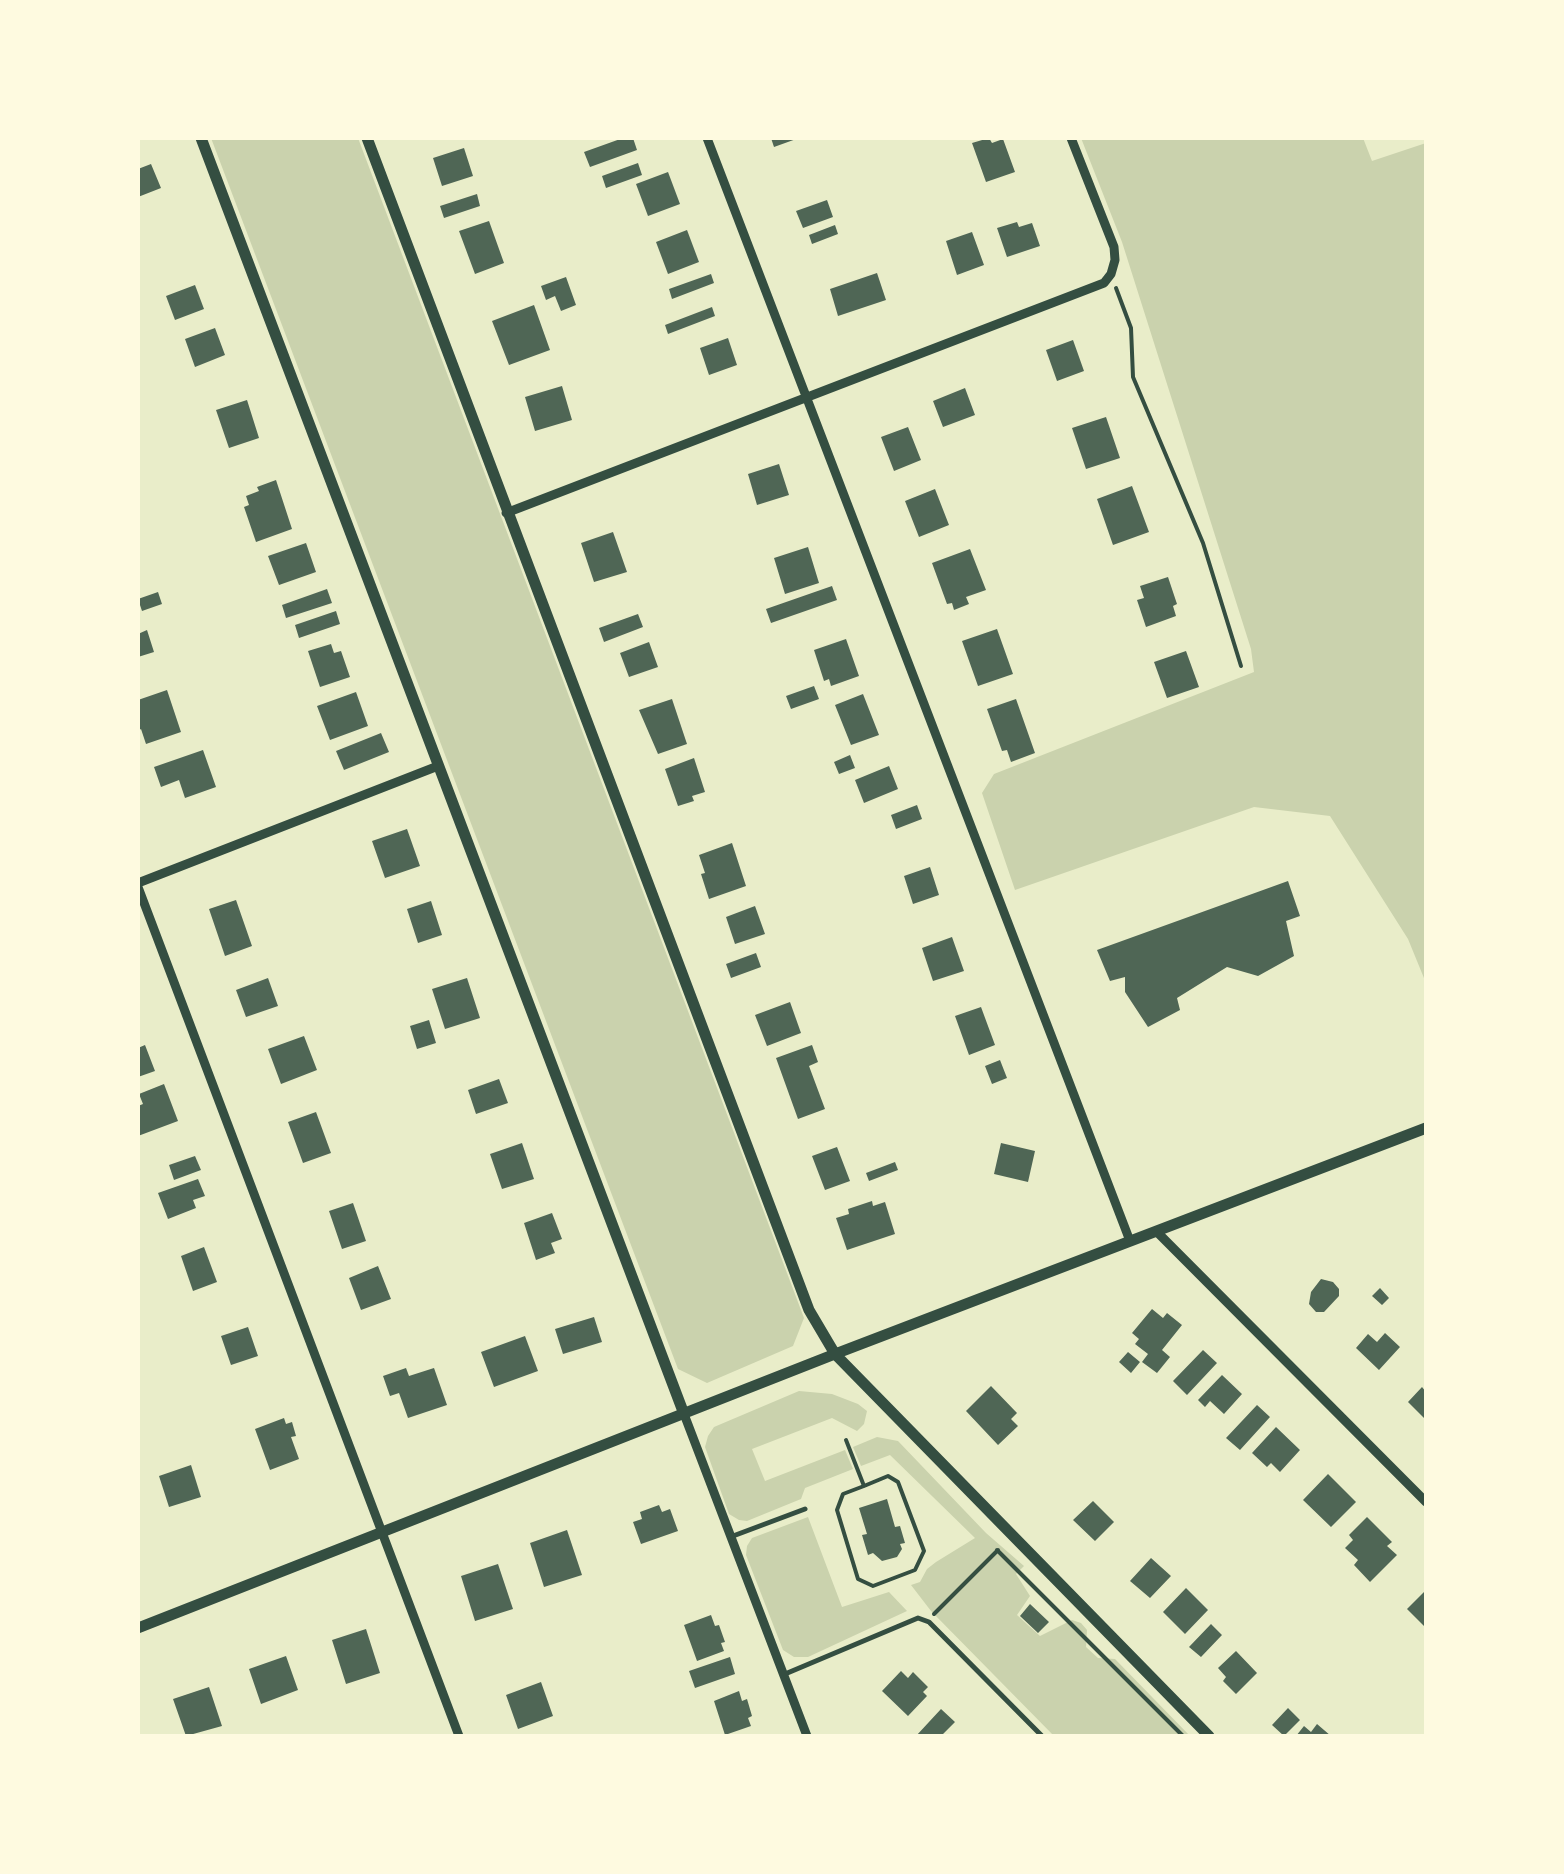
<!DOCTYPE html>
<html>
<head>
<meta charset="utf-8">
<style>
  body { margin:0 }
  #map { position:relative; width:1564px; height:1874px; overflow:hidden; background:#e9edc9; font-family:Merriweather,serif }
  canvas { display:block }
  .frame { position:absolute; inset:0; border:140px solid #fefae0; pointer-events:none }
</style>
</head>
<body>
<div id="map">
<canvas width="1564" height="1874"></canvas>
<div class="frame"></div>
</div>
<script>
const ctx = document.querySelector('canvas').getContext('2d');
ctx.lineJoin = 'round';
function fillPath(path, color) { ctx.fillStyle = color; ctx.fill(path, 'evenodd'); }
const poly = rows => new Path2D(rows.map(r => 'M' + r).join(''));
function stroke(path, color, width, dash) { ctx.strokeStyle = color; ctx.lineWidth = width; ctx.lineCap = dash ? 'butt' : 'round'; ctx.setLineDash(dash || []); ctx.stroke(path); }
const green = poly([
  [211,138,358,138,804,1318,793,1346,707,1383,678,1369],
  [1081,138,1363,138,1372,161,1426,143,1426,983,1408,939,1330,816,1254,807,1015,890,982,793,994,774,1254,672,1251,649,1122,242],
  [799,1391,832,1394,858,1404,867,1411,864,1424,857,1431,832,1418,752,1449,765,1481,845,1450,853,1469,805,1488,801,1499,747,1521,739,1520,729,1514,705,1447,708,1436,714,1427],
  [877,1437,898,1441,986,1533,1024,1566,1016,1574,1030,1596,1017,1615,1040,1636,1072,1620,1081,1623,1087,1630,1086,1647,1098,1658,1115,1659,1190,1736,1054,1736,931,1611,911,1585,920,1582,927,1569,936,1562,975,1538,890,1455,861,1466,853,1447],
  [808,1517,842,1607,889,1592,907,1611,808,1657,794,1657,783,1650,746,1555,747,1546,752,1538]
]);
const building = poly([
  [623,138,633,138,637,150,590,167,584,152],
  [771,138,799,138,774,147],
  [989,138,992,143,1003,139,1015,172,986,182,972,143],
  [464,148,473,176,442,186,433,158],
  [638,163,642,175,606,188,602,176],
  [151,164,161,188,138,197,138,169],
  [668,172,680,204,648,216,636,184],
  [477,194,480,206,444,218,440,206],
  [827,200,833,217,803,228,796,211],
  [489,221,504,263,475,274,459,231],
  [1017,222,1019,227,1032,223,1040,246,1007,257,997,228],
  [835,225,838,234,812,244,809,235],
  [687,230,699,262,668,274,656,242],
  [972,232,984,265,957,275,946,241],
  [877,273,886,300,838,316,830,289],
  [711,274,714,283,672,299,669,289],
  [566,277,576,305,561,311,555,296,546,300,541,286],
  [195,285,204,309,175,320,166,296],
  [534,305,550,350,509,365,492,321],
  [712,307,715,316,668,334,665,325],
  [215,328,225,355,195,367,185,339],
  [728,338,737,365,709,375,700,348],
  [1073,340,1084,371,1057,381,1046,350],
  [562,386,572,420,535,431,525,397],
  [965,388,975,415,943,427,933,401],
  [247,400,259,438,229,448,216,410],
  [1106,417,1120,458,1086,469,1072,428],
  [908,427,921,460,894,471,881,437],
  [779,464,789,495,757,505,748,474],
  [276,480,292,529,256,542,244,507,249,505,246,496,259,491,257,487],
  [1132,486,1149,532,1113,545,1097,499],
  [935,489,949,525,919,537,905,501],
  [613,532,627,572,594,582,581,543],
  [306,543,316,572,279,585,268,556],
  [808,547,819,583,785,594,774,558],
  [970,549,986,590,966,597,969,604,954,610,952,603,947,604,932,563],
  [1168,577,1177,604,1173,606,1176,616,1146,627,1137,600,1144,598,1140,586],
  [832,586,837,600,771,623,766,609],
  [327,589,332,603,286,618,282,605],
  [158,592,162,604,142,611,138,599],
  [336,611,340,624,299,638,295,625],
  [638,614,643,627,604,642,599,628],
  [997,629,1013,674,978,686,962,641],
  [147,630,154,652,138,657,138,634],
  [846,639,859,676,831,686,829,679,824,681,814,650],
  [649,642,658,667,629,677,620,653],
  [331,644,334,653,341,651,350,677,320,687,308,651],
  [1186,651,1199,687,1167,698,1154,662],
  [814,686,819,699,791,709,786,696],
  [167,690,181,732,146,744,141,729,138,731,138,700],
  [356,692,368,726,330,740,317,706],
  [863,694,879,735,851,745,835,705],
  [672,699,687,744,658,754,639,710],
  [1016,699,1035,753,1011,762,1007,750,1002,751,987,709],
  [381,733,389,752,344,770,336,751],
  [203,750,216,787,185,798,179,780,161,787,154,767],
  [850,755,855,768,839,774,834,762],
  [694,758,705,792,692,796,694,801,678,806,665,769],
  [889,766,898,789,864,803,855,780],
  [917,805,922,819,896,829,891,815],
  [407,829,420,866,385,878,372,841],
  [732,843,746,886,709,899,701,874,705,873,699,855],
  [930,867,939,895,913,904,904,876],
  [1288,881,1300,916,1286,921,1294,956,1258,976,1227,967,1177,998,1180,1010,1148,1027,1125,992,1125,977,1110,981,1097,950],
  [236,900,252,946,225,956,209,909],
  [431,901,442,935,418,943,407,909],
  [755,906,765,934,735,944,726,917],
  [952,937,964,971,933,981,922,948],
  [756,953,761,967,731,978,726,964],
  [268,978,278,1006,246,1017,236,990],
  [467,978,480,1018,445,1029,432,989],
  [790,1002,801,1033,767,1046,755,1015],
  [981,1007,995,1045,969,1055,955,1016],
  [429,1020,436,1043,417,1049,410,1026],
  [304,1036,317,1070,281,1084,268,1049],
  [145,1045,155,1071,138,1077,138,1048],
  [812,1045,818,1062,809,1066,825,1109,798,1119,776,1058],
  [1000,1060,1007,1078,992,1084,985,1066],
  [499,1079,508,1103,476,1114,468,1090],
  [164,1084,178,1121,138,1136,138,1106,143,1104,139,1094],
  [316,1112,331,1153,303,1163,288,1122],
  [522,1143,534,1179,502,1189,490,1154],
  [1001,1143,1035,1151,1028,1182,994,1174],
  [837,1147,850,1181,825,1190,812,1156],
  [195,1156,201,1170,174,1180,169,1165],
  [895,1162,898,1170,869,1181,866,1173],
  [198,1179,205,1196,193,1200,196,1208,168,1219,158,1193],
  [872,1201,873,1206,885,1202,895,1234,847,1250,836,1218,849,1214,848,1209],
  [353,1203,366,1241,342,1249,329,1211],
  [552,1213,562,1239,551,1243,555,1253,536,1260,524,1223],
  [204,1247,217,1282,193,1291,181,1256],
  [378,1266,391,1299,361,1310,349,1278],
  [1321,1279,1333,1282,1339,1289,1339,1296,1324,1312,1316,1312,1309,1304,1311,1292],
  [1380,1288,1389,1298,1382,1305,1372,1296],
  [1152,1309,1163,1318,1167,1313,1182,1325,1162,1350,1170,1357,1157,1373,1142,1362,1148,1354,1135,1344,1139,1339,1132,1333],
  [594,1317,602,1342,563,1354,555,1329],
  [248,1327,258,1356,231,1365,221,1336],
  [1385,1333,1400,1347,1379,1370,1356,1348,1368,1334,1377,1342],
  [525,1336,538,1371,494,1387,481,1352],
  [1203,1350,1217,1363,1187,1395,1173,1381],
  [1128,1352,1140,1362,1131,1373,1119,1362],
  [406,1368,409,1376,434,1368,447,1405,408,1418,399,1393,390,1396,383,1376],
  [1222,1375,1242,1394,1224,1414,1210,1401,1205,1407,1198,1400],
  [991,1386,1017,1413,1011,1419,1018,1426,998,1445,966,1411],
  [1422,1387,1426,1392,1426,1420,1408,1402],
  [1257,1405,1270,1417,1240,1450,1226,1438],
  [284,1418,286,1424,292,1422,296,1436,291,1437,299,1459,270,1470,255,1429],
  [1276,1427,1300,1450,1280,1472,1271,1463,1267,1467,1252,1453],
  [191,1465,201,1497,169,1507,159,1476],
  [1328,1474,1356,1502,1331,1527,1303,1500],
  [887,1499,895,1527,900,1526,905,1543,900,1544,902,1549,897,1557,882,1561,873,1553,868,1555,862,1535,867,1534,859,1508],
  [1093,1501,1114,1522,1095,1541,1073,1520],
  [659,1505,662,1512,670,1509,678,1531,641,1544,633,1522,642,1519,640,1512],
  [1367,1517,1392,1542,1387,1546,1397,1555,1370,1582,1354,1565,1358,1560,1345,1548,1353,1540,1349,1535],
  [567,1530,582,1575,544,1587,530,1543],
  [1151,1558,1171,1576,1150,1598,1130,1581],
  [498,1564,513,1609,475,1621,461,1576],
  [1186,1588,1208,1610,1185,1634,1163,1612],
  [1425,1591,1426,1593,1426,1628,1407,1609],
  [1030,1604,1049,1622,1038,1633,1020,1616],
  [711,1615,715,1626,719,1625,725,1642,721,1643,724,1651,697,1661,684,1625],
  [1211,1624,1222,1635,1201,1657,1189,1647],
  [366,1629,380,1673,346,1684,332,1640],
  [1236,1651,1257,1673,1236,1694,1223,1681,1226,1677,1218,1668],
  [286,1656,298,1690,261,1704,249,1669],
  [730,1657,735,1674,695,1688,689,1671],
  [901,1671,908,1678,913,1672,928,1687,923,1692,927,1696,908,1716,882,1691],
  [541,1682,553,1716,518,1729,506,1695],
  [209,1687,222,1726,186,1736,173,1699],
  [739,1691,742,1701,747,1699,752,1716,748,1718,751,1726,725,1735,714,1701],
  [1288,1708,1300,1720,1284,1736,1272,1725],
  [941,1709,955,1722,941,1736,916,1736],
  [1317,1724,1331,1736,1296,1736,1304,1726,1311,1732]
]);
const path = poly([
  [1116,288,1131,328,1133,377,1203,543,1241,666],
  [846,1440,864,1486,843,1494,837,1510,858,1579,873,1586,915,1570,924,1551,898,1482,888,1476,864,1486],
  [997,1550,1183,1736],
  [934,1614,998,1550]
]);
const service = poly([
  [733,1536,805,1509],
  [785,1674,918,1618,929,1622,1042,1736]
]);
const minor = poly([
  [707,138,1130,1241],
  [506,513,1104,283,1111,274,1115,260,1114,247,1071,138],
  [138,883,438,766],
  [138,887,459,1736],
  [1156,1231,1426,1502],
  [684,1414,807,1736]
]);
const tertiary = poly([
  [201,138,684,1414],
  [367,138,809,1310,835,1354,1209,1736],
  [138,1628,835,1354,1426,1128]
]);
fillPath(green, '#cad2ad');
fillPath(building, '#4f6655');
stroke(path, '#344e41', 4);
stroke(service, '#344e41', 5);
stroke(minor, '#344e41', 9);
stroke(tertiary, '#344e41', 11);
</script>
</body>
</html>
